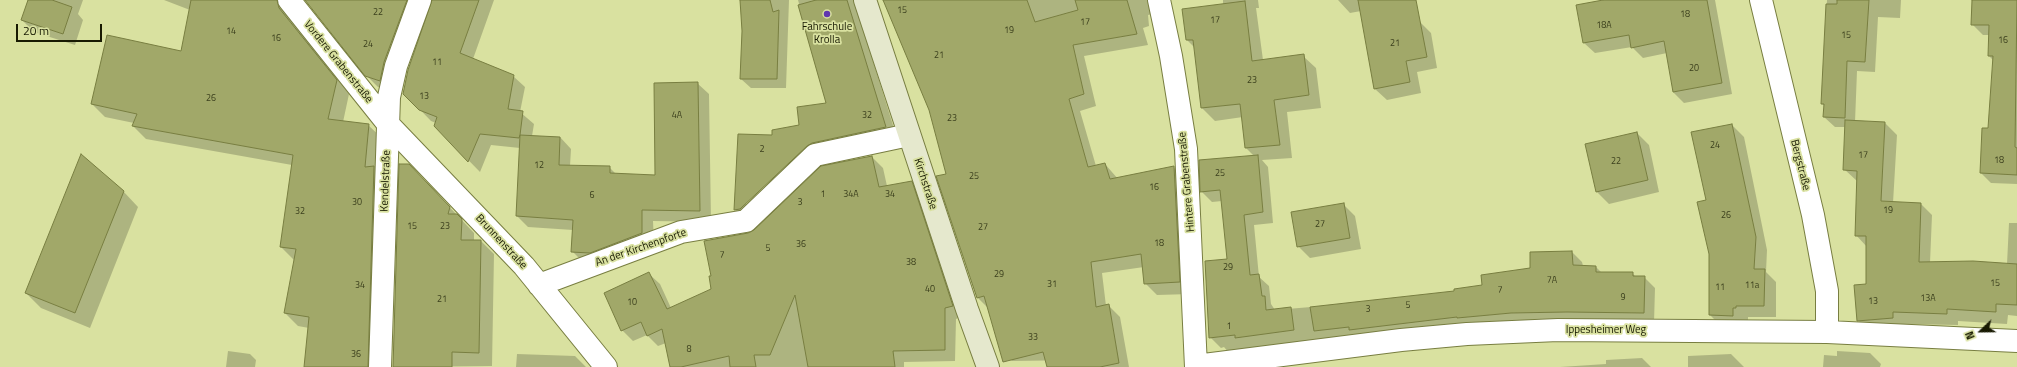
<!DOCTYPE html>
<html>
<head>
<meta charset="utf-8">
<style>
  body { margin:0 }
  #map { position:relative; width:2017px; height:367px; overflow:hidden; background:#d9e1a0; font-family:"Titillium Web",sans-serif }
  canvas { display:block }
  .north { position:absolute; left:1961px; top:311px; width:40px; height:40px; -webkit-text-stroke:3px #d9e1a0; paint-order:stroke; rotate:248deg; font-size:11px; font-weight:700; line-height:16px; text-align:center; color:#181a02 }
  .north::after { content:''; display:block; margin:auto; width:14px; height:18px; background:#181a02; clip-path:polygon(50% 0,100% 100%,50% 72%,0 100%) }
  .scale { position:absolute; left:16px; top:24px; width:86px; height:18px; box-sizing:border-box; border:2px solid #181a02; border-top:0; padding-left:5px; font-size:12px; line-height:14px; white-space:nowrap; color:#181a02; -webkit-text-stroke:3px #d9e1a0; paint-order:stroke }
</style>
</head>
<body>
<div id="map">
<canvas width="2017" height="367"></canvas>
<div class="north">N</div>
<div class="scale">20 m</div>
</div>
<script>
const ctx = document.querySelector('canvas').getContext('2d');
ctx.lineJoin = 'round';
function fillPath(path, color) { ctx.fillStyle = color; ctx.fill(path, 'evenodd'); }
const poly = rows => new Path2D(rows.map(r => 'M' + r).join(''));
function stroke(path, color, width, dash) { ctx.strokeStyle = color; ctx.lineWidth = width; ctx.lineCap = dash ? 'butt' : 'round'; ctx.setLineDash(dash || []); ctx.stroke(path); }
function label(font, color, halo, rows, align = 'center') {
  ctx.font = font + ' "Titillium Web",sans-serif'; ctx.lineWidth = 3.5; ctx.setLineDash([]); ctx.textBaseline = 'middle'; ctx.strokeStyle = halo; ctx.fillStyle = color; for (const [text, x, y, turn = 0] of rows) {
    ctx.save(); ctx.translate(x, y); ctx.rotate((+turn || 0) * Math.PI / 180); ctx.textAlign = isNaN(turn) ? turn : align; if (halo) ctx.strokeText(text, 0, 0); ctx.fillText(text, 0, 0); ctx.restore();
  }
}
const shadow = poly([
  [29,0,83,0,78,14,83,20,75,45,34,32,22,20],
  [164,0,255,0,277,4,290,18,349,94,343,122,368,125,382,138,381,367,305,367,309,328,298,326,285,313,295,261,281,247,292,165,146,139,133,126,134,123,105,117,92,104,182,52,190,10],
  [306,0,427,0,391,91,378,87,366,75],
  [433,0,494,0,473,59,513,76,525,87,520,112,534,124,532,136,560,137,571,149,570,166,609,167,616,174,656,176,697,83,709,94,711,222,653,221,654,244,584,263,572,251,573,230,528,227,517,216,520,148,491,145,480,172,435,126,436,123,431,121,404,93],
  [741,0,789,0,786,88,751,88,741,79,743,31],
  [798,0,854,0,897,138,824,154,746,221,735,210,739,135,773,136,801,125,827,104],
  [810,142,811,143,746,205,746,202],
  [884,0,1155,0,1158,13,1148,15,1149,26,1143,28,1148,45,1084,56,1096,106,1080,111,1096,166,1105,164,1118,179,1174,168,1186,179,1191,294,1157,295,1145,283,1144,267,1102,273,1106,306,1108,305,1120,317,1129,367,1081,367,1080,360,1012,361,1000,349,989,309,978,298,930,110],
  [1223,0,1258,0,1259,8,1256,8,1263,60,1303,56,1316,68,1321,108,1287,112,1292,158,1262,160,1268,167,1273,223,1254,225,1259,277,1269,286,1271,304,1275,310,1347,304,1455,292,1483,286,1572,252,1582,262,1583,266,1596,267,1602,273,1632,273,1636,277,1644,277,1655,288,1654,323,1235,360,1224,347,1221,348,1210,337,1228,260,1222,201,1212,202,1201,191,1254,156,1246,148,1243,117,1215,121,1202,108,1195,48,1187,40,1223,5],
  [1338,0,1408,0,1420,22,1431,33,1437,68,1417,72,1421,93,1387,100,1375,89,1361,11,1350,13],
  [1609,0,1715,0,1732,94,1684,103,1673,92,1667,53,1643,58,1632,47,1595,53,1584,43],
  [1827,0,1901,0,1900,18,1878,17,1875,72,1857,71,1855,122,1885,123,1897,135,1893,203,1921,204,1932,215,1930,263,2007,264,2009,223,2017,223,2017,316,2008,315,2007,324,1958,321,1958,325,1904,324,1904,329,1870,332,1858,320,1866,285,1867,247,1856,235,1857,181,1844,169,1846,127,1835,127,1824,117,1825,106,1822,104],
  [1973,0,2017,0,2017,184,1991,183,1981,173,1989,129,1994,61,1989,56,1989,35,1983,35,1972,24],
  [1732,125,1744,137,1767,250,1766,272,1776,282,1776,317,1748,317,1748,320,1744,320,1744,328,1722,327,1710,315,1710,254,1707,201],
  [1637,133,1649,145,1659,192,1609,204,1597,192],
  [872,157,883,168,887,186,911,182,922,193,963,316,956,319,955,361,904,362,904,367,672,367,666,343,658,346,647,335,633,341,622,330,605,293,649,274,660,284,671,308,712,290,712,277,748,234],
  [422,178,474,233,474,241,481,241,494,254,492,366,394,367],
  [123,191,138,207,90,328,41,308,26,293],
  [1343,204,1355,216,1361,249,1310,258,1298,246],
  [228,351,250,354,256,360,255,367,226,367],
  [1837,351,1870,353,1881,364,1880,367,1823,367,1824,355,1837,356],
  [517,354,575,356,586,367,516,367],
  [1731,354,1744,367,1688,367,1688,356],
  [1642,358,1651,367,1560,367,1606,364,1606,360]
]);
const building = poly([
  [28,0,52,0,72,7,63,34,21,20,28,0],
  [191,0,277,0,279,8,337,80,328,119,369,124,365,167,374,166,368,367,304,367,309,317,284,313,296,249,280,247,293,155,132,126,137,114,91,104,107,35,181,51,191,0],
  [305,0,407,0,384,62,380,81,365,76,305,0],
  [432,0,479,0,460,53,514,75,508,109,523,111,520,135,560,137,559,165,610,166,610,173,655,175,654,83,698,82,700,211,642,210,642,233,590,253,571,252,573,220,516,216,520,135,519,138,480,134,468,162,434,126,437,117,419,110,403,94,408,70,432,0],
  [740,0,770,0,773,12,779,10,777,79,740,79,742,31,740,0],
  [816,0,847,0,886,127,812,143,807,146,740,209,734,210,738,134,772,135,772,130,799,125,797,107,826,103,798,5,816,0],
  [883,0,1027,0,1035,22,1078,10,1075,0,1127,0,1137,34,1073,45,1084,94,1069,99,1088,167,1105,163,1110,179,1174,166,1180,282,1144,284,1141,254,1091,262,1096,307,1109,304,1119,363,1100,367,1047,367,1043,352,1003,362,984,296,977,298,936,176,946,174,929,110,883,0],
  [1358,0,1416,0,1427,57,1406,61,1410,82,1374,89,1358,0],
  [1603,0,1707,0,1722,83,1673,92,1664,41,1631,48,1629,35,1583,43,1576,5,1603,0],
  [1837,0,1869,0,1865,62,1847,61,1845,118,1823,117,1824,104,1821,104,1826,4,1837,4,1837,0],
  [1972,0,2017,0,2015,147,2017,148,2017,175,1980,173,1982,128,1988,128,1993,56,1988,56,1989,25,1971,25,1972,0],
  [1245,1,1252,61,1304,54,1309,95,1274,100,1280,145,1245,148,1240,104,1201,108,1193,40,1186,40,1182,9,1245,1],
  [1845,120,1885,122,1881,201,1921,203,1919,262,1973,261,2017,264,2017,305,1996,304,1996,312,1947,309,1947,314,1893,312,1893,318,1857,321,1854,285,1866,284,1866,236,1855,236,1857,171,1843,170,1845,120],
  [1732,124,1756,237,1754,269,1765,269,1764,306,1736,306,1736,308,1733,308,1733,316,1709,315,1709,254,1697,202,1706,200,1691,132,1732,124],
  [1637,132,1648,180,1596,192,1585,144,1637,132],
  [81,154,124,191,75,313,25,293,81,154],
  [1258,155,1263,212,1244,215,1250,275,1259,274,1262,296,1265,296,1266,310,1291,307,1294,330,1235,338,1235,335,1209,338,1205,261,1227,259,1220,190,1200,192,1199,160,1258,155],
  [872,156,879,187,912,181,953,306,945,308,945,350,893,351,895,367,808,367,795,295,770,355,754,355,756,367,730,367,729,356,681,367,670,367,662,329,647,336,641,322,621,331,604,293,649,272,667,309,711,289,709,276,711,276,704,241,748,233,754,230,821,166,872,156],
  [399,164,409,164,450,207,448,214,457,214,462,219,461,240,481,240,479,353,452,352,452,367,393,367,399,164],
  [1344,203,1350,238,1297,247,1291,212,1344,203],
  [1572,251,1573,265,1596,266,1596,272,1633,272,1633,276,1645,276,1644,313,1567,312,1511,313,1457,318,1457,317,1349,330,1349,327,1314,331,1310,307,1454,291,1454,289,1482,285,1481,275,1530,268,1530,252,1572,251]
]);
const street = poly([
  [289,0,388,124,524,266,606,367],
  [1159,0,1171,56,1186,149,1196,367],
  [1761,0,1813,215,1827,291,1827,332],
  [539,285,681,232,746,221,815,155,909,135],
  [1196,366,1401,340,1467,334,1558,330,1827,332,2017,341],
  [380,367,389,97,396,66,420,0]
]);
const secondary = poly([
  [865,0,967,309,988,367]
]);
const markers = [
  [827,14,4,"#6037af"]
];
const numberNames = [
  ["15",902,11],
  ["22",378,13],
  ["18",1685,15],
  ["17",1215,21],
  ["17",1085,23],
  ["18A",1604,26],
  ["19",1009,31],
  ["14",231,32],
  ["15",1846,36],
  ["16",276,39],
  ["16",2003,41],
  ["21",1395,44],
  ["24",368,45],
  ["21",939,56],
  ["11",437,63],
  ["20",1694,69],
  ["23",1252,81],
  ["13",424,97],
  ["26",211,99],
  ["4A",677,116],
  ["32",867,116],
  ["23",952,119],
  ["24",1715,146],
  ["2",762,150],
  ["17",1863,156],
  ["18",1999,161],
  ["22",1616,162],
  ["12",539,166],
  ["25",1220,174],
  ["25",974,177],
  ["16",1154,188],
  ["1",823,195],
  ["34A",851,195],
  ["34",890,195],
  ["6",592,196],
  ["30",357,203],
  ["3",800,203],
  ["19",1888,211],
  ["32",300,212],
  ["26",1726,216],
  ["27",1320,225],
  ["15",412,227],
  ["23",445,227],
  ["27",983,228],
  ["18",1159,244],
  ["36",801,245],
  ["5",768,249],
  ["7",722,256],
  ["38",911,263],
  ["29",1228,268],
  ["29",999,275],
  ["7A",1552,281],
  ["15",1995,284],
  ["31",1052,285],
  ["34",360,286],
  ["11a",1752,286],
  ["11",1720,288],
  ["40",930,290],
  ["7",1500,291],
  ["9",1623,298],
  ["13A",1928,299],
  ["21",442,300],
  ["13",1873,302],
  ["10",632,303],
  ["5",1408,306],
  ["3",1368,310],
  ["1",1229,327],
  ["33",1033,338],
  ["8",689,350],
  ["36",356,355]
];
const poiNames = [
  ["Fahrschule",827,27],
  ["Krolla",827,40]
];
const streetNames = [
  ["Vordere Grabenstraße",338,62,51],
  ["Bergstraße",1800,165,76],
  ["Kendelstraße",386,181,-88],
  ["Hintere Grabenstraße",1187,182,-95],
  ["Kirchstraße",925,184,72],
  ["Brunnenstraße",501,242,47],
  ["An der Kirchenpforte",641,248,-19],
  ["Ippesheimer Weg",1606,330]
];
fillPath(shadow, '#0003');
fillPath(building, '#a1a869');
stroke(building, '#787e41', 1);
stroke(street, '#787e41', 24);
stroke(secondary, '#787e41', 24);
stroke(street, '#fff', 22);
stroke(secondary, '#e5e8cd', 22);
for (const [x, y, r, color] of markers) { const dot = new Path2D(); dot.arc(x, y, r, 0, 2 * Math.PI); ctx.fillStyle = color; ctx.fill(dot); stroke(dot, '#d9e1a0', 1.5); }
label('9px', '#3a3e1c', null, numberNames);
label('11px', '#181a02', '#d9e1a0', poiNames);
label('11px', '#181a02', '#d9e1a0', streetNames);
</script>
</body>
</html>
